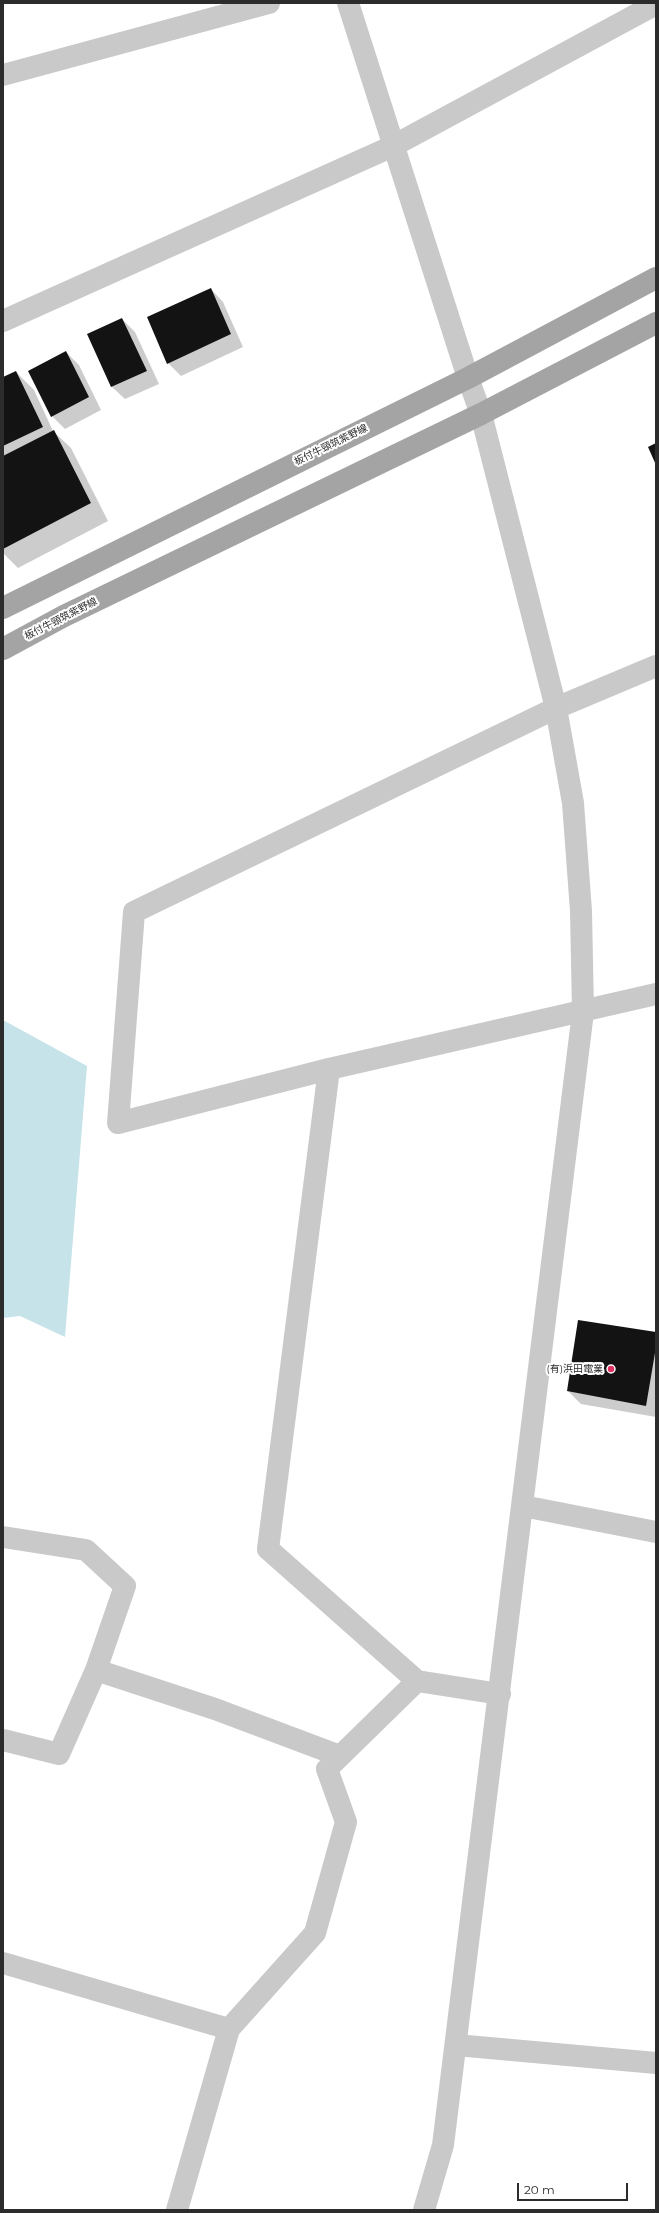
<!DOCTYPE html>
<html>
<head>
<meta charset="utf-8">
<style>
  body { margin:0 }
  #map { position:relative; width:659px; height:2213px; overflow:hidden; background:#fff; font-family:Montserrat,sans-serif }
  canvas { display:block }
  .frame { position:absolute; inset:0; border:4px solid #2c2c2c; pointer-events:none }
  .scale { position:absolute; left:517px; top:2183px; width:111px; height:18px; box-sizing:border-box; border:2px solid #2c2c2c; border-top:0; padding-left:5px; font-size:12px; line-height:14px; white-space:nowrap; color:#2c2c2c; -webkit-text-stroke:3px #fff; paint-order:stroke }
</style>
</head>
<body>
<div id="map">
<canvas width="659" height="2213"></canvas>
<div class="frame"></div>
<div class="scale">20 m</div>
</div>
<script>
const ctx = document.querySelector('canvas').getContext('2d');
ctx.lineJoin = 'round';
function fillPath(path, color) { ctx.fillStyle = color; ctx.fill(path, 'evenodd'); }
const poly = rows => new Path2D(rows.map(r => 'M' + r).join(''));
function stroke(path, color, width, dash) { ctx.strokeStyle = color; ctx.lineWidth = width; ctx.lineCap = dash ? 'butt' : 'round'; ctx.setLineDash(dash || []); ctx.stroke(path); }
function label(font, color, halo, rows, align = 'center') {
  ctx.font = font + ' Montserrat,"Noto Sans JP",sans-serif'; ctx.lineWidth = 4; ctx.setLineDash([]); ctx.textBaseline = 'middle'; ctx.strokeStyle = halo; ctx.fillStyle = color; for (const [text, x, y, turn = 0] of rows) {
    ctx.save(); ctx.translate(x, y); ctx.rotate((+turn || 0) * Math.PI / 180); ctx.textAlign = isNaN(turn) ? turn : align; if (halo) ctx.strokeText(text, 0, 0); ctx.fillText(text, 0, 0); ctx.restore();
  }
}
const water = poly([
  [3,1020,87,1066,65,1337,20,1316,3,1318]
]);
const shadow = poly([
  [211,289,223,302,243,347,181,376,168,363],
  [122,319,135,332,159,384,125,399,112,387,88,335],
  [66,352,79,365,101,410,65,429,52,416],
  [16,372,34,390,53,431,71,448,108,521,18,568,3,553,3,378],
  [656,1333,656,1417,581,1404,568,1391]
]);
const building = poly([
  [211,288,231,334,167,364,147,317],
  [122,318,147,371,111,387,87,334],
  [66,351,89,397,51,417,28,371],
  [16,371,43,427,3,446,3,377],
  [54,430,91,503,3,549,3,456],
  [656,443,656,465,648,447],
  [578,1320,656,1332,656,1347,646,1406,567,1391]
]);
const minor = poly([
  [348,3,468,378,481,414,556,708,573,803,581,911,583,1012,443,2145,424,2210],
  [3,75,269,3],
  [3,321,393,146,656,4],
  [656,666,556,708,134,912,118,1123,329,1069,656,994],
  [329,1069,268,1549,417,1681,500,1694],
  [523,1506,656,1532],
  [3,1537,86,1550,125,1586,96,1670],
  [3,1740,59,1754,96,1670,215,1709,340,1756],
  [3,1963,229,2029],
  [456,2045,656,2063],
  [177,2210,229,2029,315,1933,346,1822,327,1769,417,1681]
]);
const major = poly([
  [3,608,468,378,656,278],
  [3,649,64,616,481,414,656,323]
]);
const markers = [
  [611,1369,4,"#e03262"]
];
const streetNames = [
  ["板付牛頸筑紫野線",331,445,-26],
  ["板付牛頸筑紫野線",61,619,-27]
];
const poiNames = [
  ["(有)浜田電業",603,1369]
];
fillPath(water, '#c6e3e9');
fillPath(shadow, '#0003');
fillPath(building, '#131313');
stroke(minor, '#c9c9c9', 22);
stroke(major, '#a4a4a4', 22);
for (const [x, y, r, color] of markers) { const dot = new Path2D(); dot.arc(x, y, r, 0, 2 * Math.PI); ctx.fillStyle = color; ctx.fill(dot); stroke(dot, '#fff', 1.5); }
label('10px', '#2c2c2c', '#fff', streetNames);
label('10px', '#2c2c2c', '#fff', poiNames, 'right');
</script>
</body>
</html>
